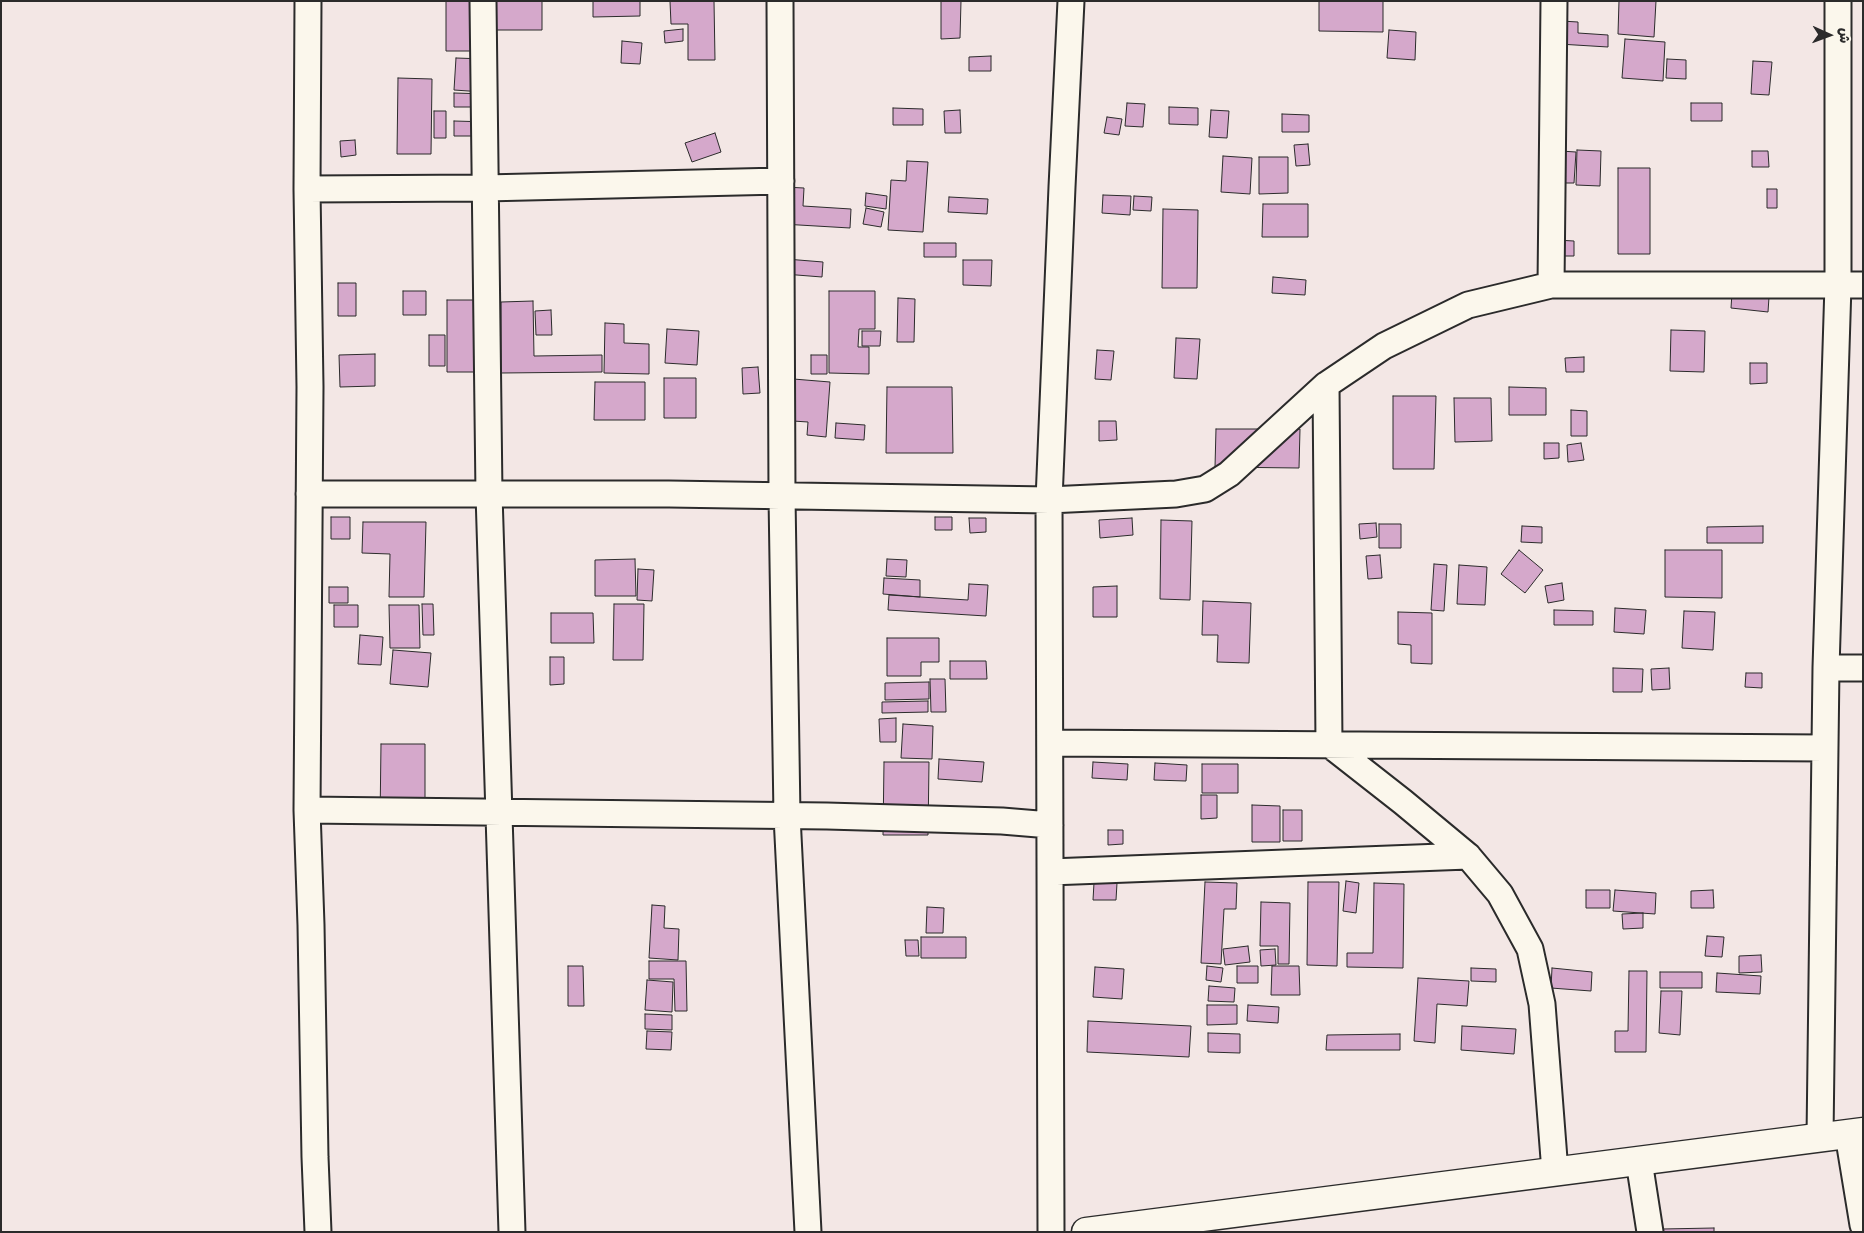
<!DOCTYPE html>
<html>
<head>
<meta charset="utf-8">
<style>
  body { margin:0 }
  #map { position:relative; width:1864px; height:1233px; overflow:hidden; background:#f3e7e5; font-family:"Balsamiq Sans","Playpen Sans Arabic",sans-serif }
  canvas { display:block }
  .frame { position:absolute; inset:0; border:2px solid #2b2b2b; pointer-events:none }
  .north { position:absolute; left:1804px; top:10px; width:50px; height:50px; -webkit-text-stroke:4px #fbf7ec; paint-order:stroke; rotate:92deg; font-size:14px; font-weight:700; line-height:20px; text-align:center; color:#2b2b2b }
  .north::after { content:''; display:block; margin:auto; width:18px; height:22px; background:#2b2b2b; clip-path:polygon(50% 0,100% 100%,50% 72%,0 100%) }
</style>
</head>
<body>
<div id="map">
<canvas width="1864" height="1233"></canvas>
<div class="frame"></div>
<div class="north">ش</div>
</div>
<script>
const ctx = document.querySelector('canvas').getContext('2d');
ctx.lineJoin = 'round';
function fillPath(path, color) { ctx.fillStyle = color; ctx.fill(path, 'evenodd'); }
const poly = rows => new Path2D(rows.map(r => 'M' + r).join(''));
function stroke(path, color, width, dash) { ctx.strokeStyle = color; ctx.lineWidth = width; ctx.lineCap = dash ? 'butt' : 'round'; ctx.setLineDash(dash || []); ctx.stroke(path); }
const building = poly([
  [446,1,542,1,542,30,482,30,482,51,446,51,446,1],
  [593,1,640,1,640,16,593,17,593,1],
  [670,1,714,1,715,60,688,60,688,24,671,24,670,1],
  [941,1,961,1,960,38,941,39,941,1],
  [1319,1,1383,1,1383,32,1319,31,1319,1],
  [1619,1,1656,1,1654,37,1618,34,1619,1],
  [1561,21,1578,22,1578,33,1608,35,1608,47,1559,44,1561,21],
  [683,29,683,41,665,43,664,31,683,29],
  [1389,30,1416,32,1415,60,1387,58,1389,30],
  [1625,39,1665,42,1663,81,1622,78,1625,39],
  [622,41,642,43,640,64,621,63,622,41],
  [991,56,991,71,969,71,969,57,991,56],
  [456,58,485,59,483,92,454,90,456,58],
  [1667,59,1686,60,1686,79,1666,78,1667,59],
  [1753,61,1772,62,1769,95,1751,94,1753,61],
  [398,78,432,79,431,154,397,154,398,78],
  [454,93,488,94,487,107,454,107,454,93],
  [1127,103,1145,104,1143,127,1125,126,1127,103],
  [1691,103,1722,103,1722,121,1691,121,1691,103],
  [1169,107,1198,108,1198,125,1169,124,1169,107],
  [893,108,923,109,923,125,893,125,893,108],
  [960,110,961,133,945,133,944,111,960,110],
  [1211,110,1229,111,1227,138,1209,137,1211,110],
  [434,111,446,111,446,138,434,138,434,111],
  [1282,114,1309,115,1309,132,1282,132,1282,114],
  [1107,117,1122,119,1119,135,1104,133,1107,117],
  [454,121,489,122,489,136,454,136,454,121],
  [715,133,721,152,692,162,685,143,715,133],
  [355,140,356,155,341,157,340,141,355,140],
  [1308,144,1310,165,1296,166,1294,145,1308,144],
  [1577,150,1601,151,1600,186,1576,185,1577,150],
  [1560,151,1576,152,1574,183,1558,183,1560,151],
  [1752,151,1768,151,1769,167,1752,167,1752,151],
  [1223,156,1252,158,1250,194,1221,192,1223,156],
  [1259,157,1288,157,1288,193,1259,194,1259,157],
  [907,161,928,162,923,232,888,230,891,180,906,181,907,161],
  [1618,168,1650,168,1650,254,1618,254,1618,168],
  [784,187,804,188,803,206,851,209,850,228,782,224,784,187],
  [1767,189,1777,189,1777,208,1767,208,1767,189],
  [866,193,887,196,886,209,865,206,866,193],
  [1103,195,1131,196,1130,215,1102,213,1103,195],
  [1134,196,1152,197,1151,211,1133,210,1134,196],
  [949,197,988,199,987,214,948,212,949,197],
  [1263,204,1308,204,1308,237,1262,237,1263,204],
  [866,208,884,212,881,227,863,224,866,208],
  [1163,209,1198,210,1197,288,1162,288,1163,209],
  [1556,240,1574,241,1574,256,1556,256,1556,240],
  [924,243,956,243,956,257,924,257,924,243],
  [786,259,823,262,822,277,784,274,786,259],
  [963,260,992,260,991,286,963,285,963,260],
  [1273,277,1306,280,1305,295,1272,293,1273,277],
  [338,283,356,283,356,316,338,316,338,283],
  [403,291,426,291,426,315,403,315,403,291],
  [829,291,875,291,875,329,859,329,858,347,869,347,869,374,829,373,829,291],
  [1732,293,1769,297,1768,312,1731,308,1732,293],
  [898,298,915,299,914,342,897,342,898,298],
  [447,300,480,300,479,372,447,372,447,300],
  [533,301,534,356,602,355,602,372,501,373,501,302,533,301],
  [551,310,552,335,536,335,535,311,551,310],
  [605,323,624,324,624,343,649,344,649,374,604,373,605,323],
  [667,329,699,331,697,365,665,363,667,329],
  [1671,330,1705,331,1704,372,1670,371,1671,330],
  [862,331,881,331,880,346,862,346,862,331],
  [429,335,445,335,445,366,429,366,429,335],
  [1176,338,1200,339,1197,379,1174,378,1176,338],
  [1097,350,1114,351,1111,380,1095,379,1097,350],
  [375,354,375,386,340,387,339,355,375,354],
  [811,355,827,355,827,374,811,374,811,355],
  [1584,357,1584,372,1566,372,1565,358,1584,357],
  [1750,363,1767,363,1767,383,1750,384,1750,363],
  [758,367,760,393,743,394,742,368,758,367],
  [664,378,696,378,696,418,664,418,664,378],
  [781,378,830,382,826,437,807,435,808,422,778,420,781,378],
  [595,382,645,382,645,420,594,420,595,382],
  [887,387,952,387,953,453,886,453,887,387],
  [1509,387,1546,388,1546,415,1509,415,1509,387],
  [1393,396,1436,396,1434,469,1393,469,1393,396],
  [1454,398,1491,398,1492,441,1455,442,1454,398],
  [1571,410,1587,411,1587,436,1571,436,1571,410],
  [1099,421,1116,421,1117,440,1099,441,1099,421],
  [836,423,865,425,864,440,835,438,836,423],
  [1216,429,1300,429,1299,468,1215,467,1216,429],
  [1544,443,1559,443,1559,458,1544,459,1544,443],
  [1581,443,1584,460,1568,462,1567,445,1581,443],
  [331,517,350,517,350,539,331,539,331,517],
  [935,517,952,517,952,530,935,530,935,517],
  [969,518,986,518,986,532,970,533,969,518],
  [1132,518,1133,535,1100,538,1099,520,1132,518],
  [1161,520,1192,521,1190,600,1160,599,1161,520],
  [363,522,426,522,424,597,389,597,390,554,362,553,363,522],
  [1376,523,1377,537,1360,539,1359,524,1376,523],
  [1379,524,1401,524,1401,548,1379,548,1379,524],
  [1522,526,1542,527,1542,543,1521,542,1522,526],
  [1763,526,1763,543,1707,543,1707,527,1763,526],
  [1519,550,1543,570,1525,593,1501,574,1519,550],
  [1665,550,1722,550,1722,598,1665,597,1665,550],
  [1380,555,1382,578,1368,579,1366,556,1380,555],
  [635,559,636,596,595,596,595,560,635,559],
  [887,559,907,560,906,577,886,576,887,559],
  [1434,564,1447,565,1444,611,1431,610,1434,564],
  [1459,565,1487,567,1485,605,1457,604,1459,565],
  [638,569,654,570,652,601,637,600,638,569],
  [884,578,920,580,920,597,883,594,884,578],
  [1562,583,1564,600,1548,603,1545,586,1562,583],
  [969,584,988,585,986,616,888,610,889,595,968,600,969,584],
  [1117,586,1117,617,1093,617,1093,587,1117,586],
  [329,587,348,587,348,603,329,603,329,587],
  [1203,601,1251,603,1249,663,1217,662,1218,635,1202,635,1203,601],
  [422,604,433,604,434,635,423,635,422,604],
  [614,604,644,604,643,660,613,660,614,604],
  [334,605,358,605,358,627,334,627,334,605],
  [389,605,419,605,420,648,390,648,389,605],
  [1615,608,1646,610,1644,634,1614,632,1615,608],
  [1554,610,1593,611,1593,625,1554,625,1554,610],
  [1684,611,1715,612,1713,650,1682,648,1684,611],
  [1398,612,1432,613,1432,664,1411,663,1411,645,1398,644,1398,612],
  [551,613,593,613,594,643,551,643,551,613],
  [360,635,383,637,381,665,358,664,360,635],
  [887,638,939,638,939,662,921,662,921,676,887,676,887,638],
  [393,650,431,653,428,687,390,684,393,650],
  [550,657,564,657,564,684,550,685,550,657],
  [950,661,986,661,987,679,950,679,950,661],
  [1613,668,1643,669,1642,692,1613,692,1613,668],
  [1669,668,1670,689,1652,690,1651,669,1669,668],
  [1746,673,1762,673,1762,688,1745,687,1746,673],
  [930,679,945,679,946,712,931,712,930,679],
  [929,682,929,699,885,700,885,683,929,682],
  [928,701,928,712,882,713,882,702,928,701],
  [896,718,896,742,880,742,879,719,896,718],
  [903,724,933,726,932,759,901,758,903,724],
  [381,744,425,744,425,822,380,822,381,744],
  [939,759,984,762,982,782,938,779,939,759],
  [884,762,929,762,928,835,883,835,884,762],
  [1093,762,1128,764,1127,780,1092,778,1093,762],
  [1155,763,1187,765,1186,781,1154,780,1155,763],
  [1202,764,1238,764,1238,793,1202,793,1202,764],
  [1201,795,1217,795,1217,818,1201,819,1201,795],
  [1252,805,1280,806,1280,842,1252,842,1252,805],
  [1283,810,1302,810,1302,841,1283,841,1283,810],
  [1108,830,1123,830,1123,844,1108,845,1108,830],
  [1346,881,1359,883,1356,913,1343,911,1346,881],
  [1205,882,1237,883,1236,909,1224,909,1221,964,1201,963,1205,882],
  [1308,882,1339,882,1337,966,1307,965,1308,882],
  [1094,883,1117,883,1116,900,1093,900,1094,883],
  [1374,883,1404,884,1403,968,1347,967,1347,953,1373,953,1374,883],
  [1586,890,1610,890,1610,908,1586,908,1586,890],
  [1615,890,1656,893,1655,914,1613,911,1615,890],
  [1713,890,1714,908,1691,908,1691,891,1713,890],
  [1261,902,1290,903,1289,964,1278,964,1278,946,1260,946,1261,902],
  [652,905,665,906,664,928,679,929,678,960,649,958,652,905],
  [927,907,944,908,943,933,926,933,927,907],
  [1643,913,1643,928,1623,929,1622,914,1643,913],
  [1707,936,1724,937,1722,957,1705,956,1707,936],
  [921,937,966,937,966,958,921,958,921,937],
  [905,940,918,940,919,956,906,956,905,940],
  [1248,946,1250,962,1225,965,1223,949,1248,946],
  [1275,949,1276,965,1261,966,1260,950,1275,949],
  [1761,955,1762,972,1739,973,1739,956,1761,955],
  [649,961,686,961,687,1011,675,1011,674,979,649,979,649,961],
  [568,966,583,966,584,1006,568,1006,568,966],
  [1207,966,1223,968,1221,982,1206,980,1207,966],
  [1237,966,1258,966,1258,983,1237,983,1237,966],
  [1272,966,1299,966,1300,995,1271,995,1272,966],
  [1095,967,1124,969,1122,999,1093,997,1095,967],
  [1471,968,1496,969,1496,982,1471,981,1471,968],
  [1552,968,1592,972,1591,991,1551,988,1552,968],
  [1629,971,1647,971,1646,1052,1615,1052,1615,1031,1628,1031,1629,971],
  [1660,972,1702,972,1702,988,1660,988,1660,972],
  [1717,973,1761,976,1760,994,1716,992,1717,973],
  [1418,978,1469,981,1467,1006,1437,1004,1435,1043,1414,1041,1418,978],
  [647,980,673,982,672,1012,645,1010,647,980],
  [1209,986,1235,988,1234,1002,1208,1001,1209,986],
  [1661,991,1682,991,1680,1035,1659,1033,1661,991],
  [1207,1005,1237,1005,1237,1024,1207,1025,1207,1005],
  [1248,1005,1279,1007,1278,1023,1247,1021,1248,1005],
  [645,1014,672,1015,672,1030,645,1029,645,1014],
  [1088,1021,1191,1026,1189,1057,1087,1052,1088,1021],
  [1462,1026,1516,1029,1514,1054,1461,1050,1462,1026],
  [647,1031,672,1032,671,1050,646,1049,647,1031],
  [1208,1033,1240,1034,1240,1053,1208,1052,1208,1033],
  [1400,1034,1400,1050,1326,1050,1327,1035,1400,1034],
  [1714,1228,1714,1232,1662,1232,1662,1229,1714,1228]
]);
const street = poly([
  [308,1,307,189,310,387,307,810,311,925,315,1157,318,1232],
  [483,1,489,494,512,1232],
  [780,1,782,497,787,816,808,1232],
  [307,189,485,188,781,181],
  [1551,285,1554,1],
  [1326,385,1329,744,1403,802,1468,856,1500,894,1530,949,1542,1004,1555,1172],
  [309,494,669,494,1049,500,1176,494,1205,489,1229,474,1326,385,1384,346,1468,305,1551,285,1863,285],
  [1826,668,1863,668],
  [1050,743,1825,748],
  [307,810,827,816,1002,821,1050,825],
  [1050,872,1468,856],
  [1848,1134,1863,1225],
  [1820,1137,1826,668,1838,285,1838,1],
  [1639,1161,1650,1232],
  [1051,1232,1049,500,1062,187,1071,1]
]);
const secondary = poly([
  [1086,1232,1863,1132]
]);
fillPath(building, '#d5a8cb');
stroke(building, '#2b2b2b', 1);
stroke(street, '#2b2b2b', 29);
stroke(secondary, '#2b2b2b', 31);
stroke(street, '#fbf7ec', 25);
stroke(secondary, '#fbf7ec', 28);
</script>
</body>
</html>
